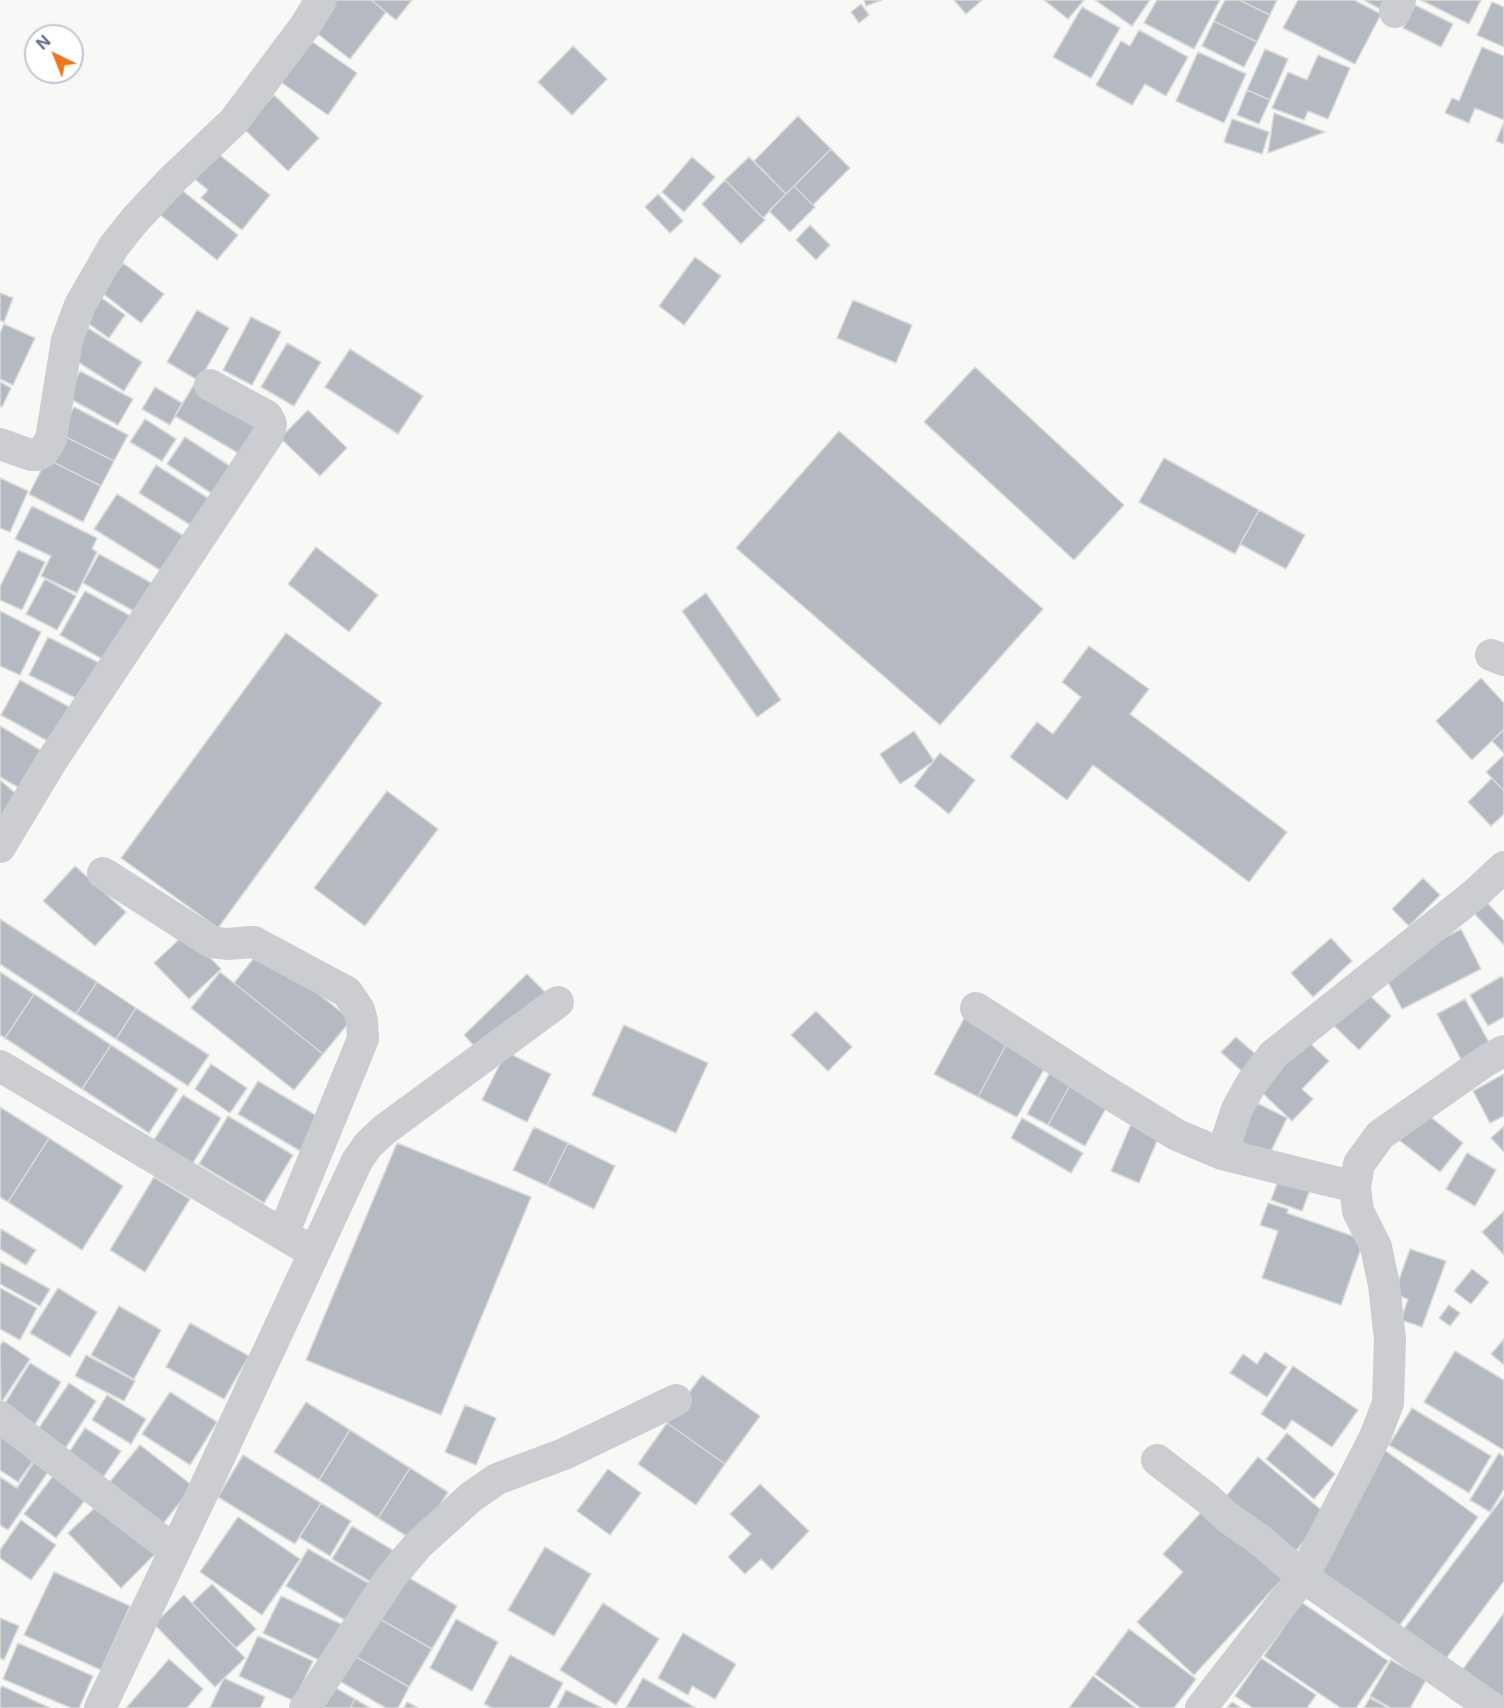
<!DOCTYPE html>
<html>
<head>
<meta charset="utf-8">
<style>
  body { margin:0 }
  #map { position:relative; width:1504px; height:1708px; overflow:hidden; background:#f8f8f6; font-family:Inter,sans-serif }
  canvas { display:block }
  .north { position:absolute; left:24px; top:24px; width:60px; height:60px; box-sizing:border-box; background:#fff; border:2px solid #c1c7d0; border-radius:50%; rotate:317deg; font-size:16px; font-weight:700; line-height:24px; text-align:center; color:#657289 }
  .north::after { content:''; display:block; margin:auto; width:21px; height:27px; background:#ef771f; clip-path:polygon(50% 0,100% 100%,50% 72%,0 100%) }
</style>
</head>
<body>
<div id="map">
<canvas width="1504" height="1708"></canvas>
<div class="north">N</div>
</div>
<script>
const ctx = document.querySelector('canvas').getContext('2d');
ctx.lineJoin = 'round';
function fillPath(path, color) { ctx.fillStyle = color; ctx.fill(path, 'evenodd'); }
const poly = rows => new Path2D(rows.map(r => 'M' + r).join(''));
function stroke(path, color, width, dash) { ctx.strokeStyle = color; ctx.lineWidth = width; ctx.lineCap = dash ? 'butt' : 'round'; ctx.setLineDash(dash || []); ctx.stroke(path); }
const building = poly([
  [332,0,371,0,386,12,350,59,310,28,332,0],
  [371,0,412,0,396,20,371,0],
  [864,0,882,0,866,6,864,0],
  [954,0,982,0,966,14,954,0],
  [1044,0,1084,0,1068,19,1044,0],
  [1095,0,1150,0,1132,26,1095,0],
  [1157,0,1220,0,1194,49,1144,23,1157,0],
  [1225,0,1239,0,1270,15,1257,42,1214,21,1225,0],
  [1239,0,1277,0,1270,15,1239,0],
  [1298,0,1354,0,1381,14,1355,64,1283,28,1298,0],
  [1364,0,1385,0,1380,9,1364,0],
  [1421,0,1481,0,1469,24,1421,0],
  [1492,2,1504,7,1504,47,1477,35,1492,2],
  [861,4,869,15,859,23,851,12,861,4],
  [1415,5,1453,24,1441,47,1403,28,1415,5],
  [1082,7,1120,28,1091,78,1053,57,1082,7],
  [1214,21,1257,42,1244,67,1202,46,1214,21],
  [1139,30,1188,57,1166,96,1145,84,1132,105,1096,85,1121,41,1130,46,1139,30],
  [304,36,357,73,328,115,275,78,304,36],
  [573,46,607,79,572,115,538,82,573,46],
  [1482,47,1504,56,1504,120,1475,108,1469,123,1445,113,1452,98,1459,101,1482,47],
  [1265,49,1288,59,1270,100,1247,90,1265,49],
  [1198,52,1246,74,1224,123,1176,101,1198,52],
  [1318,55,1350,68,1328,119,1308,111,1304,120,1272,108,1288,72,1307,80,1318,55],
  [1247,90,1270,100,1259,124,1237,115,1247,90],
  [274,95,319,138,288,171,243,128,274,95],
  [1274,113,1325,132,1268,153,1274,113],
  [798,116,831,149,786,194,754,161,798,116],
  [1232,119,1269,132,1262,154,1224,142,1232,119],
  [1504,122,1504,144,1496,141,1504,122],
  [212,149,270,195,242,230,201,198,208,190,191,176,212,149],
  [831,149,850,168,813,205,794,186,831,149],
  [692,157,715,177,684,212,662,192,692,157],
  [749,157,786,194,763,218,725,180,749,157],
  [725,180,765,220,741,244,702,204,725,180],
  [794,186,815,207,790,232,769,211,794,186],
  [179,188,238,235,217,260,158,213,179,188],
  [658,194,683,221,670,233,645,207,658,194],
  [810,225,830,245,816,260,796,240,810,225],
  [695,257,721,276,684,325,659,306,695,257],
  [123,263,164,294,141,323,101,292,123,263],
  [0,293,13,298,4,322,0,320,0,293],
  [99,296,125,315,109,338,82,319,99,296],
  [853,300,912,325,896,363,837,338,853,300],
  [197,310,229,328,199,381,167,362,197,310],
  [251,317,281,332,252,385,223,370,251,317],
  [4,324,35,338,13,385,0,379,0,333,4,324],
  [88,328,142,362,124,391,70,357,88,328],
  [287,343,321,362,294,406,261,387,287,343],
  [350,349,423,396,398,434,325,387,350,349],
  [975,367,1124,505,1074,560,924,422,975,367],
  [80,371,133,399,118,425,67,397,80,371],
  [0,382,11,388,2,407,0,406,0,382],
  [195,383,265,424,245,457,175,416,195,383],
  [155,387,182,403,170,425,142,409,155,387],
  [74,407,128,435,114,461,60,434,74,407],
  [308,410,347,448,320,476,280,438,308,410],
  [145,419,176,439,162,461,130,442,145,419],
  [839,431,1043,609,940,725,736,548,839,431],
  [60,434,114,461,101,486,47,459,60,434],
  [185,437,236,470,217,497,167,464,185,437],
  [1164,458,1259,510,1235,554,1139,502,1164,458],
  [47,459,101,486,83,522,29,494,47,459],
  [156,465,214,502,197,529,139,493,156,465],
  [0,478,28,491,10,532,0,528,0,478],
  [117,494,190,540,168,575,94,529,117,494],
  [32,506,97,538,92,549,97,552,77,593,41,576,51,556,15,539,32,506],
  [1259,510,1305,535,1286,569,1240,544,1259,510],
  [316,547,378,595,349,632,288,584,316,547],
  [18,550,45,562,22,610,0,600,0,587,18,550],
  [99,554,157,586,141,615,83,583,99,554],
  [45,579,76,596,57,630,26,614,45,579],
  [85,591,136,619,111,664,60,635,85,591],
  [706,593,781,700,757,717,682,611,706,593],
  [0,611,41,632,20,675,0,666,0,611],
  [286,633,382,703,218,928,121,858,286,633],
  [48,637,103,665,84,702,29,675,48,637],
  [1089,646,1149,689,1130,714,1287,832,1249,882,1093,765,1067,800,1010,757,1037,722,1053,734,1081,697,1062,682,1089,646],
  [1481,678,1504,703,1504,729,1472,760,1436,721,1481,678],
  [20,680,73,709,53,744,1,715,20,680],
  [0,726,45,753,23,790,0,777,0,726],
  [1504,730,1504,753,1492,741,1504,730],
  [914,731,934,761,900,784,880,754,914,731],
  [940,753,975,780,949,814,914,786,940,753],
  [1504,755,1504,791,1486,772,1504,755],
  [1492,778,1504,791,1504,814,1491,826,1468,802,1492,778],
  [0,780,22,799,0,825,0,780],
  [387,791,438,829,365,926,314,888,387,791],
  [75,866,126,912,95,946,43,901,75,866],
  [1423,878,1440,895,1409,926,1392,909,1423,878],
  [1481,896,1504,921,1504,945,1469,908,1481,896],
  [0,919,97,982,76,1014,0,964,0,919],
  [1461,929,1481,969,1402,1009,1384,974,1411,955,1461,929],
  [186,933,221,969,189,999,154,963,186,933],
  [1331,938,1352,961,1313,997,1291,973,1331,938],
  [262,948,351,1020,323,1054,234,983,262,948],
  [0,972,34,994,5,1038,0,1035,0,972],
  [220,972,323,1054,294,1090,191,1008,220,972],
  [527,974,547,994,483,1055,464,1035,527,974],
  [1502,976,1504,980,1504,1017,1488,1026,1470,995,1502,976],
  [97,982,136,1008,116,1039,76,1014,97,982],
  [1362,988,1391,1016,1359,1050,1330,1022,1362,988],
  [34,994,111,1045,82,1089,5,1038,34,994],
  [1465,999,1492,1048,1463,1063,1437,1014,1465,999],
  [136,1008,209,1055,188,1086,116,1039,136,1008],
  [816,1011,852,1047,828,1071,791,1035,816,1011],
  [965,1017,1008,1041,978,1097,934,1074,965,1017],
  [624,1025,708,1063,676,1133,592,1095,624,1025],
  [1300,1034,1329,1061,1302,1089,1313,1099,1292,1121,1253,1084,1300,1034],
  [1236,1037,1262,1060,1247,1076,1221,1052,1236,1037],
  [1008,1041,1048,1062,1017,1117,978,1097,1008,1041],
  [111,1045,178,1089,149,1133,82,1089,111,1045],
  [506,1052,551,1074,527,1122,482,1100,506,1052],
  [211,1064,247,1088,230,1113,195,1089,211,1064],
  [1053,1067,1074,1078,1048,1125,1027,1114,1053,1067],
  [1504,1074,1504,1116,1490,1123,1473,1091,1504,1074],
  [1074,1078,1111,1099,1085,1146,1048,1125,1074,1078],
  [258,1081,322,1119,302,1152,238,1114,258,1081],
  [183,1095,221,1118,189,1169,150,1146,183,1095],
  [1251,1100,1287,1118,1269,1155,1233,1138,1251,1100],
  [0,1107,49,1138,8,1202,0,1197,0,1107],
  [1423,1111,1463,1143,1440,1172,1399,1140,1423,1111],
  [228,1116,293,1155,264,1203,199,1164,228,1116],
  [1022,1118,1083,1153,1071,1173,1011,1138,1022,1118],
  [1132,1122,1160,1134,1139,1183,1111,1171,1132,1122],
  [1504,1126,1504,1152,1491,1138,1504,1126],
  [534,1127,568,1143,547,1186,513,1170,534,1127],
  [49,1138,123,1186,82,1250,8,1202,49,1138],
  [397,1143,531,1197,441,1415,306,1360,397,1143],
  [568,1143,615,1166,594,1209,547,1186,568,1143],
  [1467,1153,1496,1170,1475,1206,1446,1189,1467,1153],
  [1280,1176,1311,1187,1302,1211,1271,1200,1280,1176],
  [154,1177,190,1199,145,1272,110,1250,154,1177],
  [1268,1203,1288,1209,1287,1213,1364,1240,1341,1305,1262,1278,1278,1231,1260,1225,1268,1203],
  [1504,1211,1504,1255,1482,1232,1504,1211],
  [1,1229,36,1250,26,1265,0,1249,1,1229],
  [1410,1249,1446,1261,1422,1327,1401,1320,1408,1299,1394,1294,1410,1249],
  [0,1262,50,1289,40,1306,0,1284,0,1262],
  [1472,1269,1489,1282,1471,1304,1454,1291,1472,1269],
  [0,1288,37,1308,20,1340,0,1329,0,1288],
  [58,1288,97,1312,70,1357,30,1333,58,1288],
  [1449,1305,1460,1313,1450,1326,1439,1318,1449,1305],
  [119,1306,161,1330,134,1379,91,1355,119,1306],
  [190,1323,249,1356,224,1399,166,1367,190,1323],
  [1504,1339,1504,1365,1491,1354,1504,1339],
  [3,1341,30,1359,1,1403,0,1346,3,1341],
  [1455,1351,1504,1380,1504,1450,1424,1402,1455,1351],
  [1265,1352,1287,1367,1267,1397,1230,1373,1243,1354,1257,1364,1265,1352],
  [86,1355,135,1381,124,1401,75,1376,86,1355],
  [30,1363,61,1382,31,1431,0,1411,30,1363],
  [1293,1366,1358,1410,1332,1447,1292,1420,1285,1430,1261,1414,1293,1366],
  [702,1375,760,1416,725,1464,667,1423,702,1375],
  [69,1383,96,1401,63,1452,35,1434,69,1383],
  [170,1392,217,1422,190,1465,142,1434,170,1392],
  [107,1395,146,1419,131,1444,92,1420,107,1395],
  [306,1402,350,1430,319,1480,274,1452,306,1402],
  [465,1405,496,1418,476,1465,445,1452,465,1405],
  [1412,1408,1491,1456,1469,1493,1389,1445,1412,1408],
  [667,1423,725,1464,696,1505,638,1464,667,1423],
  [0,1428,38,1454,18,1482,0,1470,0,1428],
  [85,1428,121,1451,97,1486,62,1463,85,1428],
  [350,1430,410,1468,378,1518,319,1480,350,1430],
  [1287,1433,1335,1474,1314,1499,1266,1459,1287,1433],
  [140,1445,193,1486,161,1526,108,1484,140,1445],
  [1383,1449,1478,1517,1397,1629,1317,1572,1383,1449],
  [1499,1453,1504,1457,1504,1489,1490,1512,1470,1500,1499,1453],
  [243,1455,321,1503,295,1544,218,1497,243,1455],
  [1258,1457,1326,1514,1291,1557,1223,1500,1258,1457],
  [34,1462,48,1472,8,1530,0,1525,0,1477,17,1488,34,1462],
  [410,1468,448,1492,416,1542,378,1518,410,1468],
  [608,1469,641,1493,610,1535,577,1511,608,1469],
  [57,1471,89,1495,56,1538,24,1514,57,1471],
  [760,1484,809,1531,772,1570,761,1559,745,1574,728,1557,751,1534,730,1514,760,1484],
  [1504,1496,1504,1581,1444,1661,1403,1630,1504,1496],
  [102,1501,158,1551,121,1588,68,1533,102,1501],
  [321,1503,351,1521,330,1556,299,1537,321,1503],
  [1207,1506,1284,1577,1194,1675,1137,1622,1183,1572,1163,1554,1207,1506],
  [238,1517,300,1559,262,1615,200,1572,238,1517],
  [21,1520,56,1545,31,1580,0,1558,0,1550,21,1520],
  [352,1526,396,1552,376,1585,332,1559,352,1526],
  [545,1547,591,1574,554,1636,508,1610,545,1547],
  [308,1549,372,1585,350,1623,286,1586,308,1549],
  [54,1572,130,1606,101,1670,24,1635,54,1572],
  [399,1572,457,1606,432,1649,373,1615,399,1572],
  [212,1584,256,1629,236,1648,192,1603,212,1584],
  [184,1595,245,1658,215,1687,154,1624,184,1595],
  [281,1596,341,1624,323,1662,263,1633,281,1596],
  [1301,1602,1388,1661,1356,1708,1341,1708,1264,1656,1301,1602],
  [603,1603,659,1639,616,1705,560,1670,603,1603],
  [1504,1613,1504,1699,1463,1669,1504,1613],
  [373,1615,432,1649,409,1687,351,1654,373,1615],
  [0,1618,19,1626,4,1660,0,1658,0,1618],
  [456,1619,498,1642,472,1691,430,1668,456,1619],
  [1129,1629,1196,1679,1174,1708,1141,1708,1095,1674,1129,1629],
  [683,1633,736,1664,715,1699,692,1686,688,1695,658,1678,683,1633],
  [258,1636,313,1661,294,1701,239,1676,258,1636],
  [18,1643,93,1676,79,1708,71,1708,3,1679,18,1643],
  [351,1654,409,1687,398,1708,386,1708,336,1679,351,1654],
  [510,1655,563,1683,549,1708,492,1708,484,1704,510,1655],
  [1261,1658,1316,1695,1307,1708,1253,1708,1235,1696,1261,1658],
  [169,1659,203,1689,187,1708,126,1708,169,1659],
  [1391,1660,1426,1680,1410,1708,1391,1708,1370,1696,1391,1660],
  [1093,1676,1136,1708,1069,1708,1093,1676],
  [224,1678,265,1697,260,1708,210,1708,224,1678],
  [643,1678,696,1708,626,1708,643,1678],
  [2,1686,50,1708,0,1708,0,1689,2,1686],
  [334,1687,355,1699,350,1708,321,1708,334,1687],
  [566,1690,602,1708,557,1708,566,1690],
  [1370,1698,1388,1708,1364,1708,1370,1698],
  [355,1699,370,1708,350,1708,355,1699],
  [407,1702,418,1708,404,1708,407,1702],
  [1232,1702,1241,1708,1227,1708,1232,1702]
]);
const minor = poly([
  [1395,12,1400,0],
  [0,444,31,455,37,455,43,452,51,439,67,340,80,305,114,246,134,221,172,180,234,121,305,26,321,0],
  [1491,655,1504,660],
  [0,847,51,762,268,435,271,424,267,416,210,385],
  [103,873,211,942,226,944,254,942,347,992,359,1010,362,1021,363,1039,283,1234],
  [976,1008,1105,1091,1177,1135,1222,1154,1355,1187],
  [0,1066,301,1245],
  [1222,1154,1237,1109,1251,1084,1273,1055,1475,894,1504,867],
  [0,1417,175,1551],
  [1157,1460,1208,1499,1227,1517,1260,1540,1303,1577,1492,1708],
  [100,1708,202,1494,357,1161,368,1145,384,1130,558,1002],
  [305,1708,391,1577,418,1545,471,1497,497,1479,564,1454,676,1400],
  [1201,1708,1303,1577,1375,1437,1388,1403,1390,1339,1384,1285,1376,1247,1358,1211,1355,1187,1359,1164,1380,1135,1487,1060,1504,1051]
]);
fillPath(building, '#b5bac2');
stroke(building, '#dadad8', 1.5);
stroke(minor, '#cbcdd1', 32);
</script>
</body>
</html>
